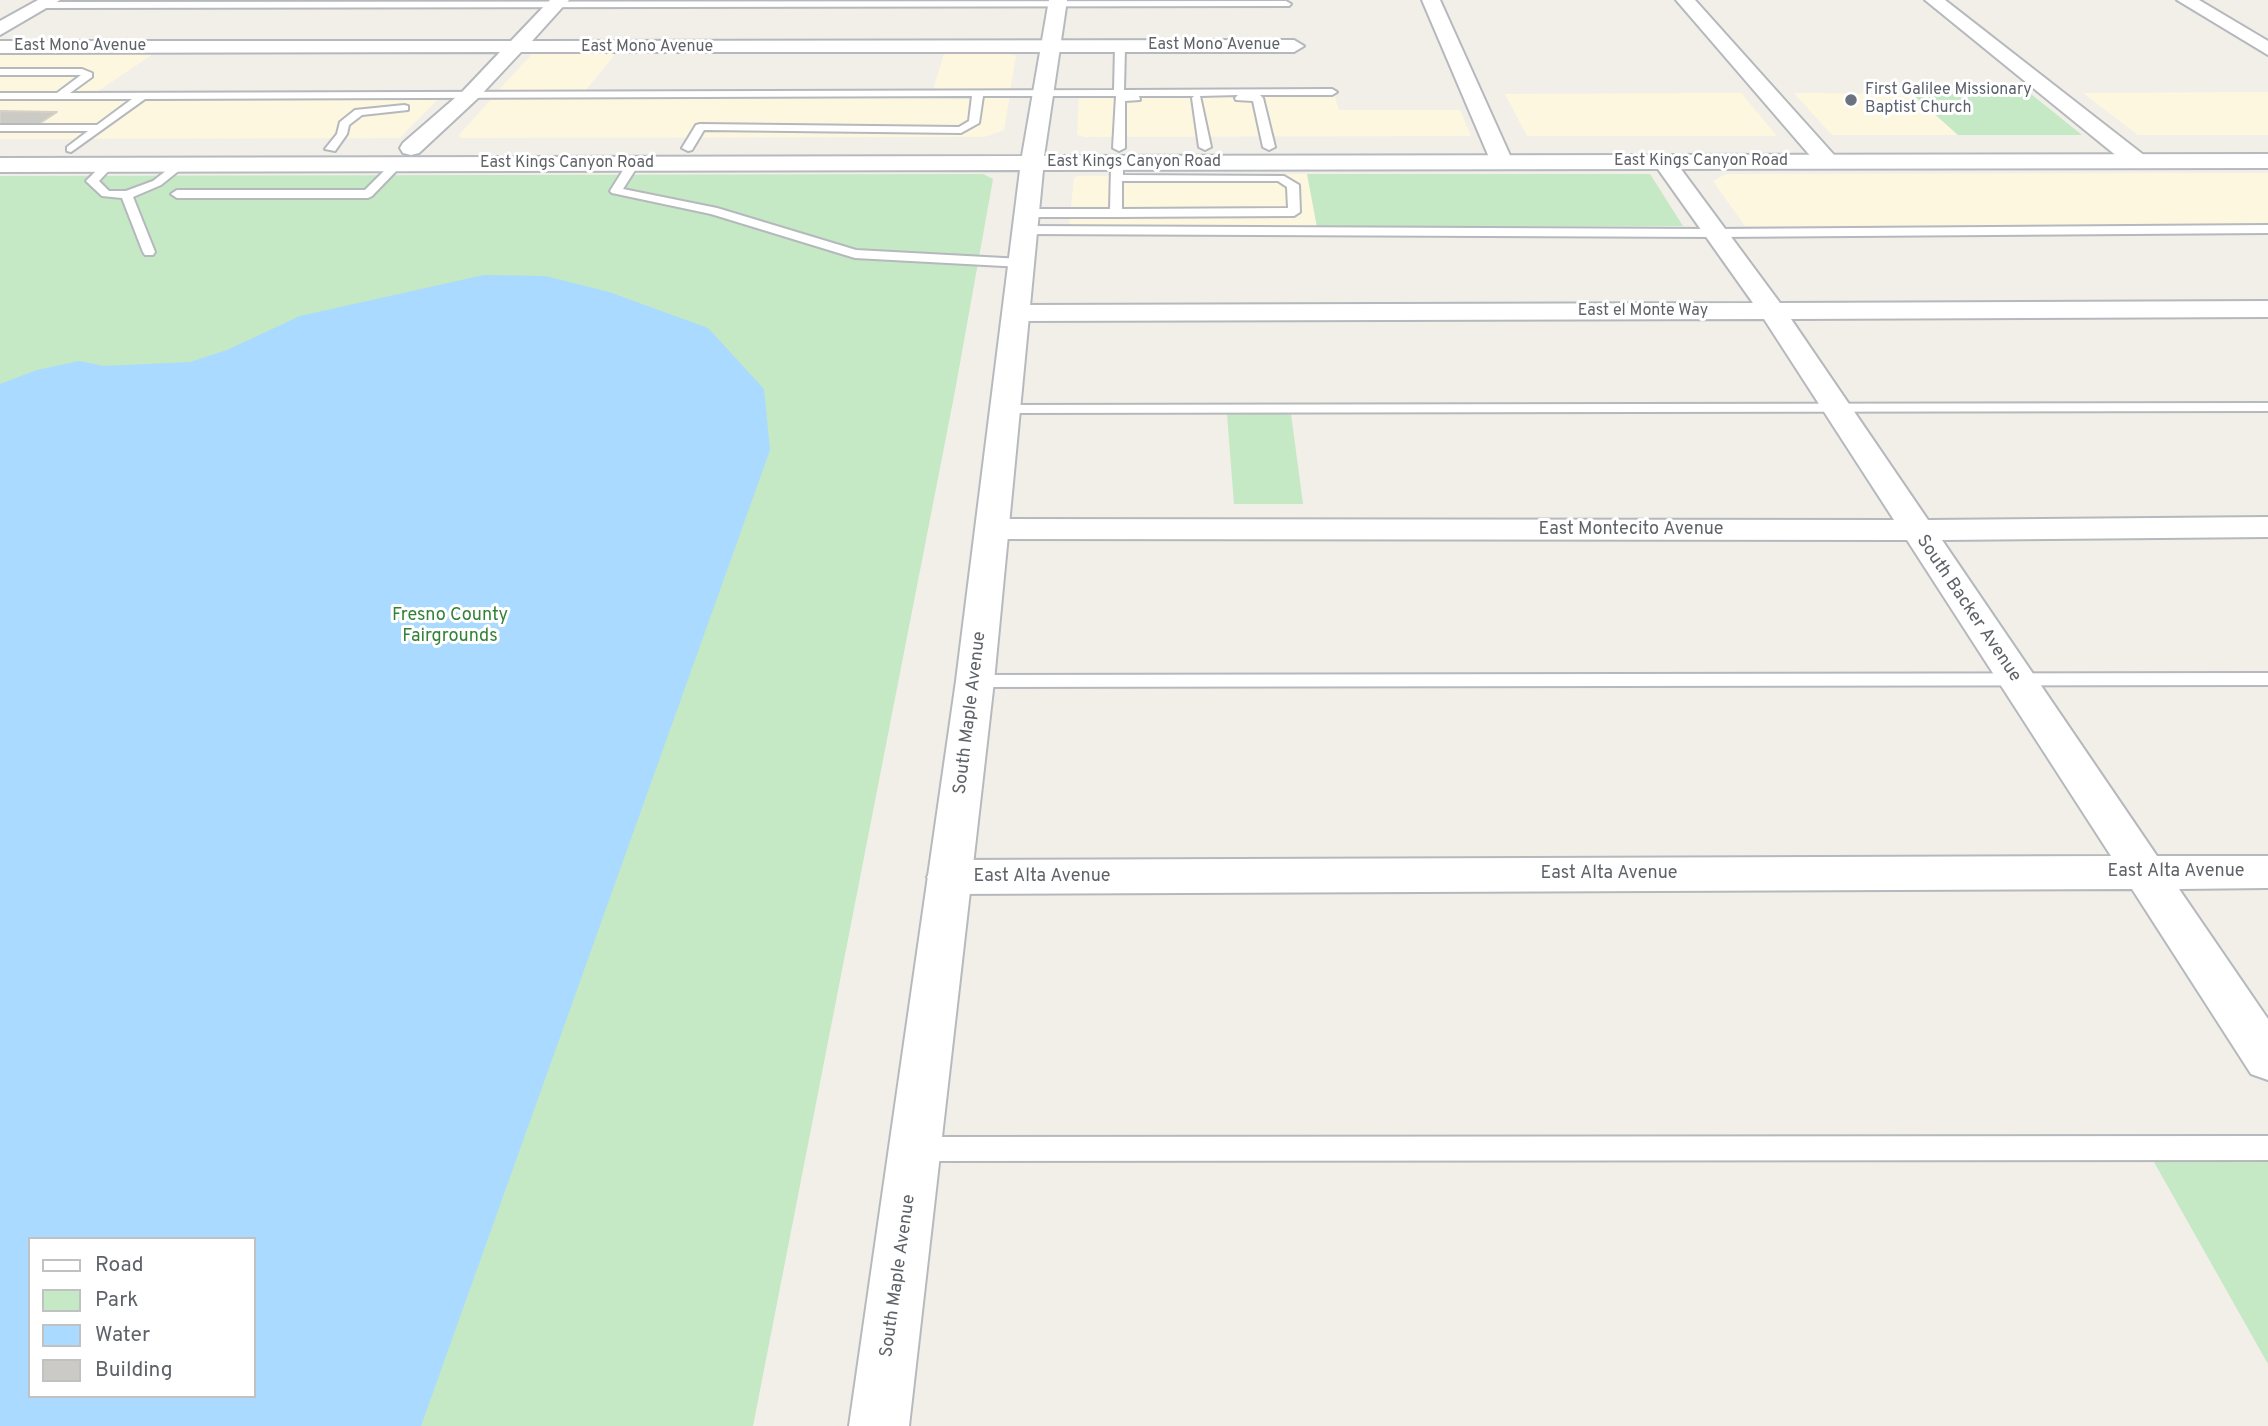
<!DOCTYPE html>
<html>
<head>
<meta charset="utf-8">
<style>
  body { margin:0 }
  #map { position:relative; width:2268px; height:1426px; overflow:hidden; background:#f1efe8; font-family:Overpass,sans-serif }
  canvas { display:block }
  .legend { position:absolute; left:28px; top:1237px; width:228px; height:161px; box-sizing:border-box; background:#fff; border:2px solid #bfc1c3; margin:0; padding:9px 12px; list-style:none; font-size:21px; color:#5f6368 }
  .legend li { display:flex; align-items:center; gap:14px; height:35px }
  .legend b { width:35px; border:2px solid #bfc1c3 }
</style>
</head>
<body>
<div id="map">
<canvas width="2268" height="1426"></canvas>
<ul class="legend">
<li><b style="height:9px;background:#fff"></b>Road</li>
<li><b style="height:19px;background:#c5e8c5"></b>Park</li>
<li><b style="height:19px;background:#aadaff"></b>Water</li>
<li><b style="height:19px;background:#cccac5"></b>Building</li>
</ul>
</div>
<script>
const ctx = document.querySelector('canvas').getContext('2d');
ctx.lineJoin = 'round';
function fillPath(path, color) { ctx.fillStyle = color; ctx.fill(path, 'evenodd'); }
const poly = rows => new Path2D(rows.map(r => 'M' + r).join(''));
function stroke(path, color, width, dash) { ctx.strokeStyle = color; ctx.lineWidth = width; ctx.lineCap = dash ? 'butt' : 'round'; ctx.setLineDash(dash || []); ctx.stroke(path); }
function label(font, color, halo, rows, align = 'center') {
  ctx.font = font + ' Overpass,sans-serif'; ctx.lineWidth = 6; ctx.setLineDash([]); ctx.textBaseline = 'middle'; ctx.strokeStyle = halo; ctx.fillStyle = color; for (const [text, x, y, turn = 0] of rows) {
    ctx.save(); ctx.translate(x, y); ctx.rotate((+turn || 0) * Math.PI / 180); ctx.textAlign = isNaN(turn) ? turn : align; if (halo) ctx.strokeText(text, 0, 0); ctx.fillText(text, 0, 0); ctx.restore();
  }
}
const commercial = poly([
  [1006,53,1016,56,1010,90,933,90,944,54],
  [0,54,153,54,98,91,0,91],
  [532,54,615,54,585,91,498,91],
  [2268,92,2268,135,2138,135,2083,93],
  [1741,93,1777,136,1527,136,1505,94],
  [1794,93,1912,94,1958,135,1832,135],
  [1010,95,1004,130,984,137,463,138,458,136,494,96],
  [1079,95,1334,95,1339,110,1460,110,1471,136,1085,137,1077,135],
  [0,96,441,96,400,138,0,139],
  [2268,173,2268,225,1745,226,1713,181,1726,174],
  [1307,174,1317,227,1069,227,1074,178,1077,176]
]);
const green = poly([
  [1912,94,2031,94,2082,135,1958,135],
  [983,174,993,179,955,391,753,1426,0,1426,0,176],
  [30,1239,254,1239,254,1396,30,1396],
  [1307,174,1650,174,1683,226,1317,227],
  [1227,414,1291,414,1303,504,1234,504],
  [2268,1161,2268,1364,2154,1162]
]);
const water = poly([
  [484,275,545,276,609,292,708,328,764,389,770,450,421,1426,0,1426,0,384,37,370,79,361,104,366,190,362,227,350,300,316],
  [30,1239,254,1239,254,1396,30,1396]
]);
const building = poly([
  [0,111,57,112,34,127,0,127,0,111]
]);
const service = poly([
  [1286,1,1291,4,1289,6,42,8,37,5,42,2,1286,1],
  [1120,44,1125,47,1124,90,1332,89,1337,92,1332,95,1260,95,1263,98,1275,147,1269,150,1263,147,1253,101,1236,100,1235,98,1238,95,1200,96,1211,147,1205,150,1199,147,1192,98,1194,96,1139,96,1140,100,1125,101,1125,148,1119,151,1113,148,1116,96,983,96,979,123,961,133,704,130,692,150,688,151,682,148,696,125,700,124,959,127,969,121,972,96,145,99,71,152,67,151,67,147,88,131,0,131,0,125,97,125,132,99,0,99,0,93,57,93,81,75,0,75,0,69,82,69,92,73,92,77,70,93,1114,90,1115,47,1120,44],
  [404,105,408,106,408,110,362,115,349,125,347,134,335,151,325,149,337,134,340,122,355,110,404,105],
  [633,161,639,164,623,189,717,208,856,250,1022,259,1028,263,1022,267,855,258,711,214,612,193,610,191,627,164,633,161],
  [393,162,403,164,372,196,368,198,177,198,171,194,177,190,365,190,393,162],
  [104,163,114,165,99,181,109,191,126,191,153,181,176,163,186,165,161,185,133,197,155,252,153,255,145,255,143,252,122,198,102,196,86,181,104,163],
  [1117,164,1123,167,1123,175,1284,176,1299,185,1300,212,1294,216,1116,217,1026,217,1020,213,1026,209,1110,209,1111,167,1117,164],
  [1122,181,1278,181,1287,187,1288,208,1122,209,1122,181],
  [2268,225,2268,233,1716,237,1024,234,1018,230,1024,226,1716,229,2268,225],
  [2268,403,2268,411,1007,413,1000,409,1007,405,2268,403],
  [2268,673,2268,685,975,687,968,685,966,681,968,677,975,675,2268,673],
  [2268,1136,2268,1160,917,1161,908,1157,904,1149,908,1141,917,1137,2268,1136]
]);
const minor = poly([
  [550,0,569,0,532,41,1294,40,1304,46,1294,52,521,52,477,99,419,153,411,155,403,153,400,148,403,143,463,91,500,52,0,53,0,41,511,41,550,0],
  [1422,0,1440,0,1513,162,1510,167,1502,169,1494,167,1491,162,1422,0],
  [1676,0,1695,0,1835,156,1838,161,1835,166,1819,166,1676,0],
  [1925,0,1945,0,2145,156,2148,161,2145,166,2129,166,1925,0],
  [2177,0,2199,0,2268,41,2268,55,2177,0],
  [1664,155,1672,157,1780,303,2268,301,2268,317,1791,319,1928,520,2268,517,2268,537,1942,540,2157,856,2268,856,2268,888,2179,889,2268,1019,2268,1080,2251,1074,2132,889,949,894,934,889,927,877,934,865,949,860,2111,856,1907,540,993,539,981,536,976,529,981,522,993,519,1894,520,1764,319,1017,321,1007,319,1004,313,1007,307,1017,305,1753,303,1653,162,1656,157,1664,155]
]);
const tertiary = poly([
  [38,0,60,0,0,35,0,21,38,0]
]);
const secondary = poly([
  [1049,0,1067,0,1044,156,2268,154,2268,168,1043,170,994,681,909,1426,849,1426,956,681,1020,170,0,172,0,158,1022,156,1049,0]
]);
const markers = [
  [1851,100,7,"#6b7280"]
];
const farStreetnames = [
  ["East Mono Avenue",1214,46],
  ["East Mono Avenue",80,47],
  ["East Mono Avenue",647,48],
  ["East Kings Canyon Road",1701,162],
  ["East Kings Canyon Road",1134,163],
  ["East Kings Canyon Road",567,164],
  ["East el Monte Way",1643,312]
];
const farWorshipnames = [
  ["First Galilee Missionary",1865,91],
  ["Baptist Church",1865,109]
];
const streetNames = [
  ["East Montecito Avenue",1631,530],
  ["South Backer Avenue",1968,609,56],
  ["South Maple Avenue",971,713,-83],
  ["East Alta Avenue",2176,872],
  ["East Alta Avenue",1609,874],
  ["East Alta Avenue",1042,877],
  ["South Maple Avenue",899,1276,-82]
];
const parkNames = [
  ["Fresno County",450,616],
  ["Fairgrounds",450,637]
];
fillPath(commercial, '#fef7e0');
fillPath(green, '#c5e8c5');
fillPath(water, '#aadaff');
fillPath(building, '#cccac5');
stroke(building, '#d6d1c6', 2);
stroke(service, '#b5b8bc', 4);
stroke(minor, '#b5b8bc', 4);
stroke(tertiary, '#b5b8bc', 4);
stroke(secondary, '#b6babf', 4);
fillPath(service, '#fff');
fillPath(minor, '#fff');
fillPath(tertiary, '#fff');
fillPath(secondary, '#fff');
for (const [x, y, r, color] of markers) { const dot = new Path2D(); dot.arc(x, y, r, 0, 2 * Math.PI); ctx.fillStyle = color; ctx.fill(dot); stroke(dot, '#fff', 2.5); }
label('16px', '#5f6368', '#fff', farStreetnames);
label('16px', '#5b616d', '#fff', farWorshipnames, 'left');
label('18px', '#5f6368', '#fff', streetNames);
label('18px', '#348238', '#fff', parkNames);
</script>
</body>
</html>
